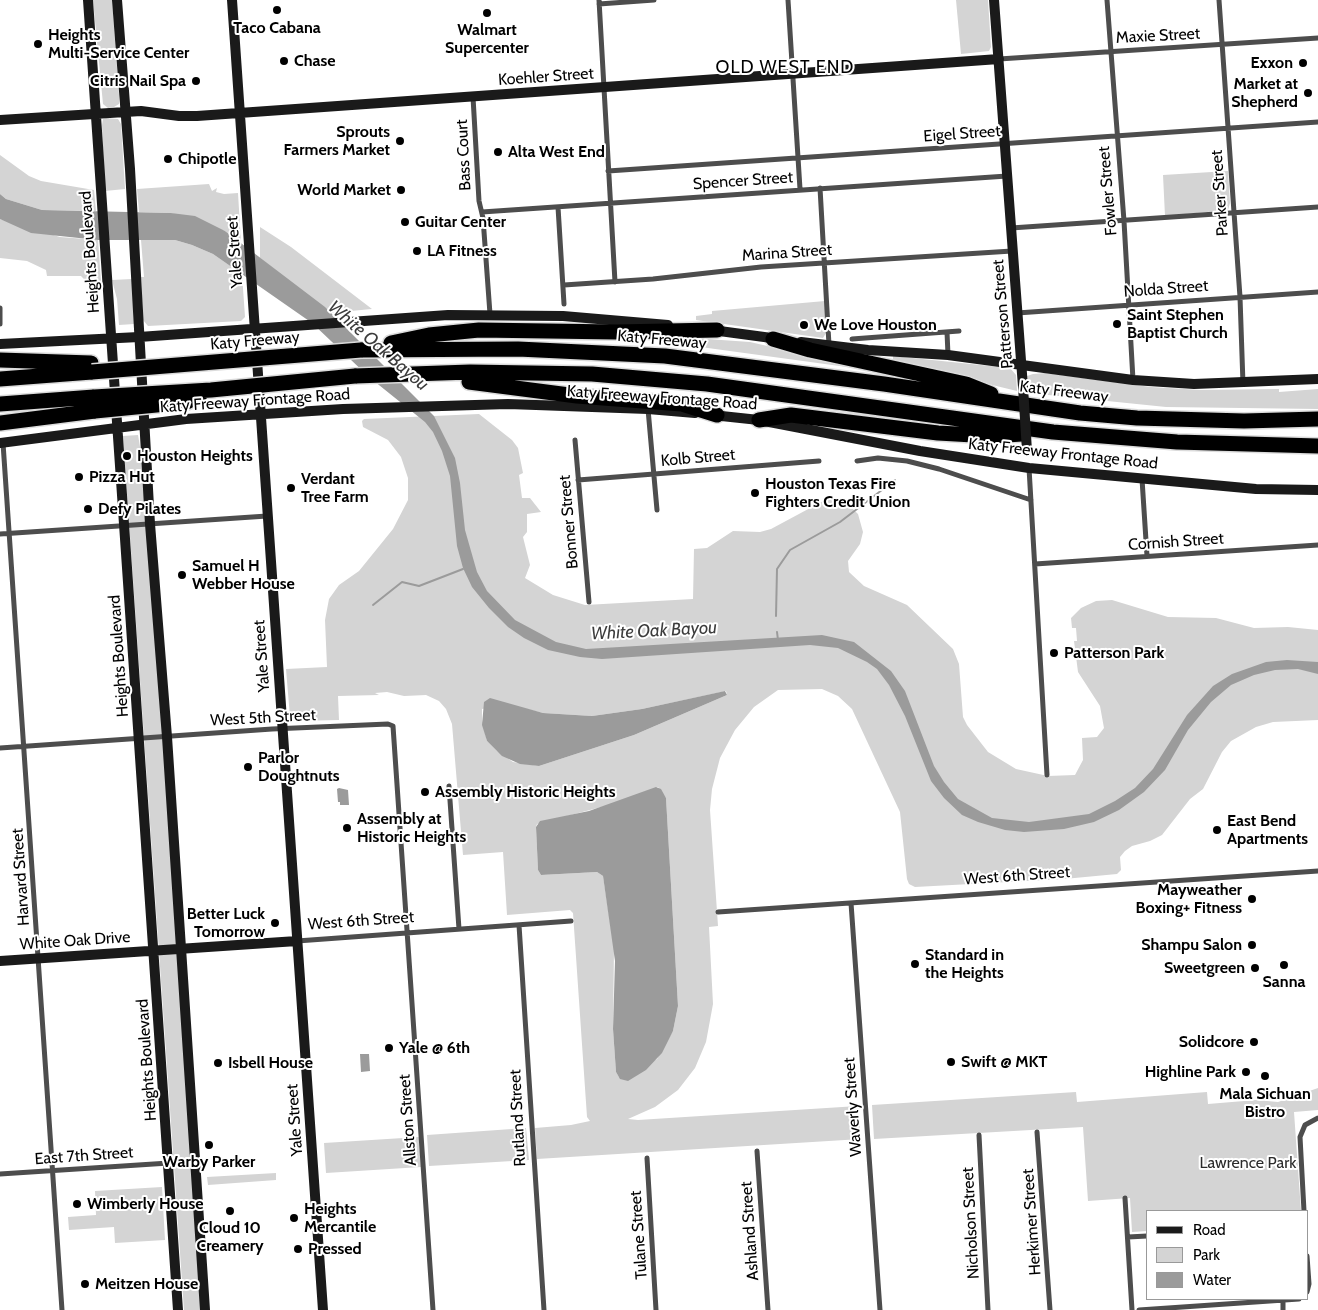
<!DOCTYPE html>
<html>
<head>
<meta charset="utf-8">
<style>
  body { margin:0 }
  #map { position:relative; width:1318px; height:1310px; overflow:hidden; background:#fff; font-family:Cabin,sans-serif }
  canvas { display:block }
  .legend { position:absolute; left:1146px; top:1210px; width:162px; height:90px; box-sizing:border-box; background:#fff; border:1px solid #999; margin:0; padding:6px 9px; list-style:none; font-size:15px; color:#000 }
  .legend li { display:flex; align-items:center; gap:10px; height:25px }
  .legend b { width:25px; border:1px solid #999 }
</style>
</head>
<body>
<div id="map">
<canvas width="1318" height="1310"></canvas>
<ul class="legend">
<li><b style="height:6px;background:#1a1a1a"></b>Road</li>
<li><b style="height:14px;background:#d4d4d4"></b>Park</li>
<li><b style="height:14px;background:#9b9b9b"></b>Water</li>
</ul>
</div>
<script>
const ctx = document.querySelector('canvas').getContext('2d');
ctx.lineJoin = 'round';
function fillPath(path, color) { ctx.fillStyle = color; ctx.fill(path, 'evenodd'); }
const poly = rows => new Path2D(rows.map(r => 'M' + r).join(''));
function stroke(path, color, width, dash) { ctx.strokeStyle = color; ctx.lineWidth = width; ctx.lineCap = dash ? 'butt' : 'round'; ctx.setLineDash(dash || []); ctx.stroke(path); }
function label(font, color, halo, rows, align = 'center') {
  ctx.font = font + ' Cabin,sans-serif'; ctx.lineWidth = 4; ctx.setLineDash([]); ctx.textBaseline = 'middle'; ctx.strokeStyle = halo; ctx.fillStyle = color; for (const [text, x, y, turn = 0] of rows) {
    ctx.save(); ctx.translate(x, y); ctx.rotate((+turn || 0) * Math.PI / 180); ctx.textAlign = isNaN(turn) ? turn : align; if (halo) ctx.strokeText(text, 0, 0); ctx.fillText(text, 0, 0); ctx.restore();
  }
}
const green = poly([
  [93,0,112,0,119,95,119,104,114,107,108,108,103,104],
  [956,0,988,0,991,47,989,51,961,54],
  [106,118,118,119,121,124,125,189,105,191,102,125,103,119],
  [0,155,29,176,41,181,94,190,96,211,42,210,6,199,0,194],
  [1228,171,1230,203,1228,210,1165,216,1163,175],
  [209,184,212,191,217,188,216,192,224,194,238,193,241,243,225,231,171,213,139,212,137,189],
  [0,219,60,237,98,240,101,281,87,282,81,276,47,276,46,270,27,261,0,258],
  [260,227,291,247,372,309,329,313,260,258],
  [141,240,175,240,192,245,213,254,242,274,245,317,241,321,148,326,143,320,141,277,144,277],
  [132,279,134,324,119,325,117,299,112,280],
  [825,301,826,333,823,338,696,320,696,316,712,314,712,311],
  [664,336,750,342,876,371,664,342],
  [893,356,1010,368,1016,375,1017,391,893,361],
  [1045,373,1151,387,1201,390,1279,389,1279,392,1318,389,1318,409,1166,407,1029,393,1027,376,1033,374],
  [479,414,512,440,518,448,523,473,519,475,522,498,530,498,541,512,527,514,527,532,523,537,530,565,525,578,553,595,585,605,693,599,694,549,707,548,733,531,760,532,771,529,825,500,838,500,849,505,858,514,863,532,860,544,848,561,849,572,864,586,907,605,953,649,959,664,963,717,967,725,988,752,1016,769,1048,776,1075,775,1083,760,1082,738,1097,737,1104,728,1100,706,1078,672,1074,641,1077,641,1076,628,1072,628,1071,618,1081,608,1096,601,1112,600,1168,617,1216,618,1254,628,1288,627,1318,630,1318,720,1273,722,1256,727,1231,741,1222,752,1203,789,1190,799,1162,835,1150,841,1132,846,1125,851,1120,857,1121,870,1117,874,1064,879,915,887,909,884,907,879,900,812,852,709,838,696,822,689,778,690,754,707,735,730,720,758,712,789,710,810,718,926,709,927,713,1004,706,1042,695,1068,678,1090,655,1107,628,1119,638,1120,858,1106,861,1139,537,1159,535,1128,571,1125,590,1121,587,1117,573,913,570,910,507,915,503,852,463,855,452,724,446,709,439,701,426,695,404,696,387,692,375,693,379,695,338,696,339,720,294,721,290,717,286,669,327,667,325,620,329,599,339,585,359,571,393,529,408,500,408,478,401,457,388,440,363,427,362,421,364,419],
  [726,691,727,695,634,735,539,766,513,762,497,751,487,741,482,720,482,709,506,704,543,713,592,716,642,709],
  [658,787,666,798,678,1006,673,1031,657,1059,619,1077,616,1072,613,1029,614,948,603,876,597,872,541,875,538,870,536,827,537,824,605,806],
  [138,435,145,476,202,1310,184,1310,123,436],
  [1318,1088,1318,1110,1294,1112,1301,1211,1147,1211,1147,1231,1132,1232,1130,1198,1088,1201,1083,1127,874,1139,872,1105,1076,1092,1077,1102,1207,1092,1208,1104,1256,1100,1278,1102],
  [526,1128,529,1160,429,1166,427,1135],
  [419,1137,421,1167,326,1173,324,1143],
  [276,1173,276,1180,208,1185,207,1177],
  [162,1187,165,1240,115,1243,114,1227,69,1230,68,1217,96,1215,95,1191]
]);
const water = poly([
  [0,194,6,199,42,210,171,213,195,216,225,231,325,307,434,416,455,458,460,483,465,530,477,572,487,591,515,620,556,642,586,649,822,635,854,642,891,671,905,691,934,766,944,782,958,799,992,818,1029,822,1089,814,1115,801,1135,788,1153,769,1187,715,1213,686,1232,674,1266,662,1287,660,1318,662,1318,674,1298,669,1275,670,1254,675,1231,685,1211,702,1188,730,1165,770,1144,792,1119,810,1094,822,1064,829,1024,832,1005,830,978,822,962,815,944,798,931,781,905,716,889,685,877,669,867,662,838,648,810,645,602,659,580,657,548,650,524,638,508,627,489,608,472,587,463,568,457,546,450,476,442,451,433,432,425,422,369,377,312,323,213,254,192,245,175,240,98,240,31,233,0,219],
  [725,691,727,695,634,735,539,766,520,764,502,756,487,741,482,725,484,702,490,698,543,713,592,716,642,709],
  [656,787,661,789,666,798,678,1006,673,1031,662,1053,646,1070,628,1081,620,1079,616,1072,613,1029,615,961,603,876,597,872,541,875,538,870,536,827,540,821,589,811],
  [339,788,348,790,349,805,340,805,340,802,338,802,337,789],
  [360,1054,369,1054,370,1071,361,1072]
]);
const stream = poly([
  [373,605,402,582,419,586,463,569],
  [776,616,777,569,790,550,840,522,895,480],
  [777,632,778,640]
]);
const street = poly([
  [599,0,615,282],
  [788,0,800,189],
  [1107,0,1124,221,1133,380],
  [1219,0,1240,297,1243,384],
  [599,4,654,0],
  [999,59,1318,38],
  [473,97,479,201,483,218,490,314],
  [608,171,1318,122],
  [820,188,829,345],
  [558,207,564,304],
  [482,212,1007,176],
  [1011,228,1318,207],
  [564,285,653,279,761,267,1012,251],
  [0,308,0,324],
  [1017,313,1318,292],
  [947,332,948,355],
  [852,339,959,331],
  [648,409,657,510],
  [575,440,589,602],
  [3,443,62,1310],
  [857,461,878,458,907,461,939,469,1031,500],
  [1029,468,1047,775],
  [1142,479,1147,556],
  [578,480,819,461],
  [0,534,267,516],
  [1035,564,1318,545],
  [0,748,272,729,388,724,393,726,433,1310],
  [449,786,459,929],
  [851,903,880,1310],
  [718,912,1318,871],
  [519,925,544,1310],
  [297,941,571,921],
  [1037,1132,1050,1310],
  [979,1135,988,1310],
  [757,1151,768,1310],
  [647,1158,656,1310],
  [0,1174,169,1163],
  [1125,1198,1132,1310],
  [1304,1211,1300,1137,1305,1125,1318,1118],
  [1128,1237,1147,1236],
  [1307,1256,1309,1284,1307,1292],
  [1283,1300,1283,1310],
  [1139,1310,1299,1299]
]);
const secondary = poly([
  [88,0,178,1310],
  [117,0,130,169,150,524,167,737,205,1310],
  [232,0,323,1310],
  [994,0,1023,387],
  [0,120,141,111,179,116,197,116,999,59],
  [712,330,779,339],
  [801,342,868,350,948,355,1133,380,1194,384,1318,379],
  [0,344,139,337,448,315,563,316,668,325],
  [712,415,759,420,920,451,1029,468,1256,489,1318,490],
  [0,443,186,419,343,409,508,404,648,409,695,413],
  [0,961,297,941]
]);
const highway = poly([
  [773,339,810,350,966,384,991,394],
  [391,343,429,335,479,330,616,332,717,330],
  [361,350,518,349,665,356,884,384,1080,413,1137,418,1244,421,1318,419],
  [0,360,91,363],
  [355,376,470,372,592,374,707,384,1053,432,1177,442,1318,446],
  [0,379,92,372],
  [469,382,577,396,682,404,717,415],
  [0,404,94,397],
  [759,420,791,415,938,433,991,436,1022,434],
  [0,423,95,411]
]);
const secondaryBridge = poly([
  [1023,387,1027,451]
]);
const highwayBridge = poly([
  [92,372,361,350],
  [94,397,211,390,355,376],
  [95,411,187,402,200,395]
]);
const markers = [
  [277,10,5,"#000"],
  [487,13,5,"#000"],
  [38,44,5,"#000"],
  [284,61,5,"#000"],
  [1303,63,5,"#000"],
  [196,81,5,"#000"],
  [1308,93,5,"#000"],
  [400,141,5,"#000"],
  [498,152,5,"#000"],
  [168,159,5,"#000"],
  [401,190,5,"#000"],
  [405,222,5,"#000"],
  [417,251,5,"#000"],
  [1117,324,5,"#000"],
  [804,325,5,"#000"],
  [127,456,5,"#000"],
  [79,477,5,"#000"],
  [291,488,5,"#000"],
  [755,493,5,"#000"],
  [88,509,5,"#000"],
  [182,575,5,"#000"],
  [1054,653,5,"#000"],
  [248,767,5,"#000"],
  [425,792,5,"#000"],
  [347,828,5,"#000"],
  [1217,830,5,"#000"],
  [1252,899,5,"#000"],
  [275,923,5,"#000"],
  [1252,945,5,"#000"],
  [915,964,5,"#000"],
  [1284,965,5,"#000"],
  [1255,968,5,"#000"],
  [1254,1042,5,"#000"],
  [389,1048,5,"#000"],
  [951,1062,5,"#000"],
  [218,1063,5,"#000"],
  [1246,1072,5,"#000"],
  [1265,1076,5,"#000"],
  [209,1145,5,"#000"],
  [77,1204,5,"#000"],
  [230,1211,5,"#000"],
  [294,1218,5,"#000"],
  [298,1249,5,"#000"],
  [85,1284,5,"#000"]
];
const poiNames = [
  ["Taco Cabana",277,28,"center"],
  ["Walmart",487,30,"center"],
  ["Supercenter",487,48,"center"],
  ["Heights",48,35],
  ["Multi-Service Center",48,53],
  ["Chase",294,61],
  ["Exxon",1293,63,"right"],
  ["Citris Nail Spa",186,81,"right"],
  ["Market at",1298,84,"right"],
  ["Shepherd",1298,102,"right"],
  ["Sprouts",390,132,"right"],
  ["Farmers Market",390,150,"right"],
  ["Alta West End",508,152],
  ["Chipotle",178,159],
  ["World Market",391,190,"right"],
  ["Guitar Center",415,222],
  ["LA Fitness",427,251],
  ["Saint Stephen",1127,315],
  ["Baptist Church",1127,333],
  ["We Love Houston",814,325],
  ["Houston Heights",137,456],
  ["Pizza Hut",89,477],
  ["Verdant",301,479],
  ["Tree Farm",301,497],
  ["Houston Texas Fire",765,484],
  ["Fighters Credit Union",765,502],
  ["Defy Pilates",98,509],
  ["Samuel H",192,566],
  ["Webber House",192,584],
  ["Patterson Park",1064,653],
  ["Parlor",258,758],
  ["Doughtnuts",258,776],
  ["Assembly Historic Heights",435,792],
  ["Assembly at",357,819],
  ["Historic Heights",357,837],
  ["East Bend",1227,821],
  ["Apartments",1227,839],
  ["Mayweather",1242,890,"right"],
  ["Boxing+ Fitness",1242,908,"right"],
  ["Better Luck",265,914,"right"],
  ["Tomorrow",265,932,"right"],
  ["Shampu Salon",1242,945,"right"],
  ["Standard in",925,955],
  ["the Heights",925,973],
  ["Sweetgreen",1245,968,"right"],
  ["Sanna",1284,982,"center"],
  ["Solidcore",1244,1042,"right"],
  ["Yale @ 6th",399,1048],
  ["Swift @ MKT",961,1062],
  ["Isbell House",228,1063],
  ["Highline Park",1236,1072,"right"],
  ["Mala Sichuan",1265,1094,"center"],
  ["Bistro",1265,1112,"center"],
  ["Warby Parker",209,1162,"center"],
  ["Wimberly House",87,1204],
  ["Heights",304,1209],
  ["Mercantile",304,1227],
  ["Cloud 10",230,1228,"center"],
  ["Creamery",230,1246,"center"],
  ["Pressed",308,1249],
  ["Meitzen House",95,1284]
];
const streetNames = [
  ["Maxie Street",1158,36,-3],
  ["Koehler Street",546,77,-4],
  ["Eigel Street",962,134,-4],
  ["Bass Court",464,155,-93],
  ["Spencer Street",743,181,-4],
  ["Fowler Street",1108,191,-95],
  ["Parker Street",1220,193,-94],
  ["Heights Boulevard",90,252,-94],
  ["Yale Street",235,252,-94],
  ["Marina Street",787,253,-4],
  ["Nolda Street",1166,289,-4],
  ["Patterson Street",1003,314,-95],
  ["Katy Freeway",662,340,5],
  ["Katy Freeway",255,341,-5],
  ["Katy Freeway",1064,392,7],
  ["Katy Freeway Frontage Road",662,398,4],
  ["Katy Freeway Frontage Road",255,401,-4],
  ["Katy Freeway Frontage Road",1063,454,6],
  ["Kolb Street",698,458,-5],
  ["Bonner Street",569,522,-95],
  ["Cornish Street",1176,542,-4],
  ["Heights Boulevard",119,656,-94],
  ["Yale Street",262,656,-94],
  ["West 5th Street",263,718,-3],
  ["West 6th Street",1017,876,-4],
  ["Harvard Street",21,877,-94],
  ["West 6th Street",361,921,-4],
  ["White Oak Drive",75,941,-4],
  ["Heights Boulevard",147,1060,-94],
  ["Waverly Street",853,1107,-94],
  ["Rutland Street",518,1118,-93],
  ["Yale Street",295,1120,-94],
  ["Allston Street",408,1120,-94],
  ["East 7th Street",84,1156,-4],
  ["Herkimer Street",1032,1222,-94],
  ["Nicholson Street",971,1223,-93],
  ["Ashland Street",750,1231,-94],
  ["Tulane Street",639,1235,-94]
];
const parkNames = [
  ["Lawrence Park",1248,1163]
];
const neighbourhoodNames = [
  ["OLD WEST END",785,68]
];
const waterNames = [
  ["White Oak Bayou",378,346,41],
  ["White Oak Bayou",654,631,-3]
];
fillPath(green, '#d4d4d4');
fillPath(water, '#9b9b9b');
stroke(stream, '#9b9b9b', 2);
stroke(highway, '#dbdbdb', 18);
stroke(street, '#4d4d4d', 5);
stroke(secondary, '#1a1a1a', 10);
stroke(highway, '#000', 15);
stroke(highwayBridge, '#dbdbdb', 18, []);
stroke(secondaryBridge, '#1a1a1a', 10);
stroke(highwayBridge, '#000', 15);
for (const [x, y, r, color] of markers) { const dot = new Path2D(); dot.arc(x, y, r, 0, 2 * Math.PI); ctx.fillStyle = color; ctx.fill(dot); stroke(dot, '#fff', 2); }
label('bold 16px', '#000', '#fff', poiNames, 'left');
label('16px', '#000', '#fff', streetNames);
label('16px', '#2b2b2b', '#fff', parkNames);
ctx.letterSpacing = '1px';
label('18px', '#000', '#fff', neighbourhoodNames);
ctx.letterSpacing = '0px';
label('italic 18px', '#3c3c3c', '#fff', waterNames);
</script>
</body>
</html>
